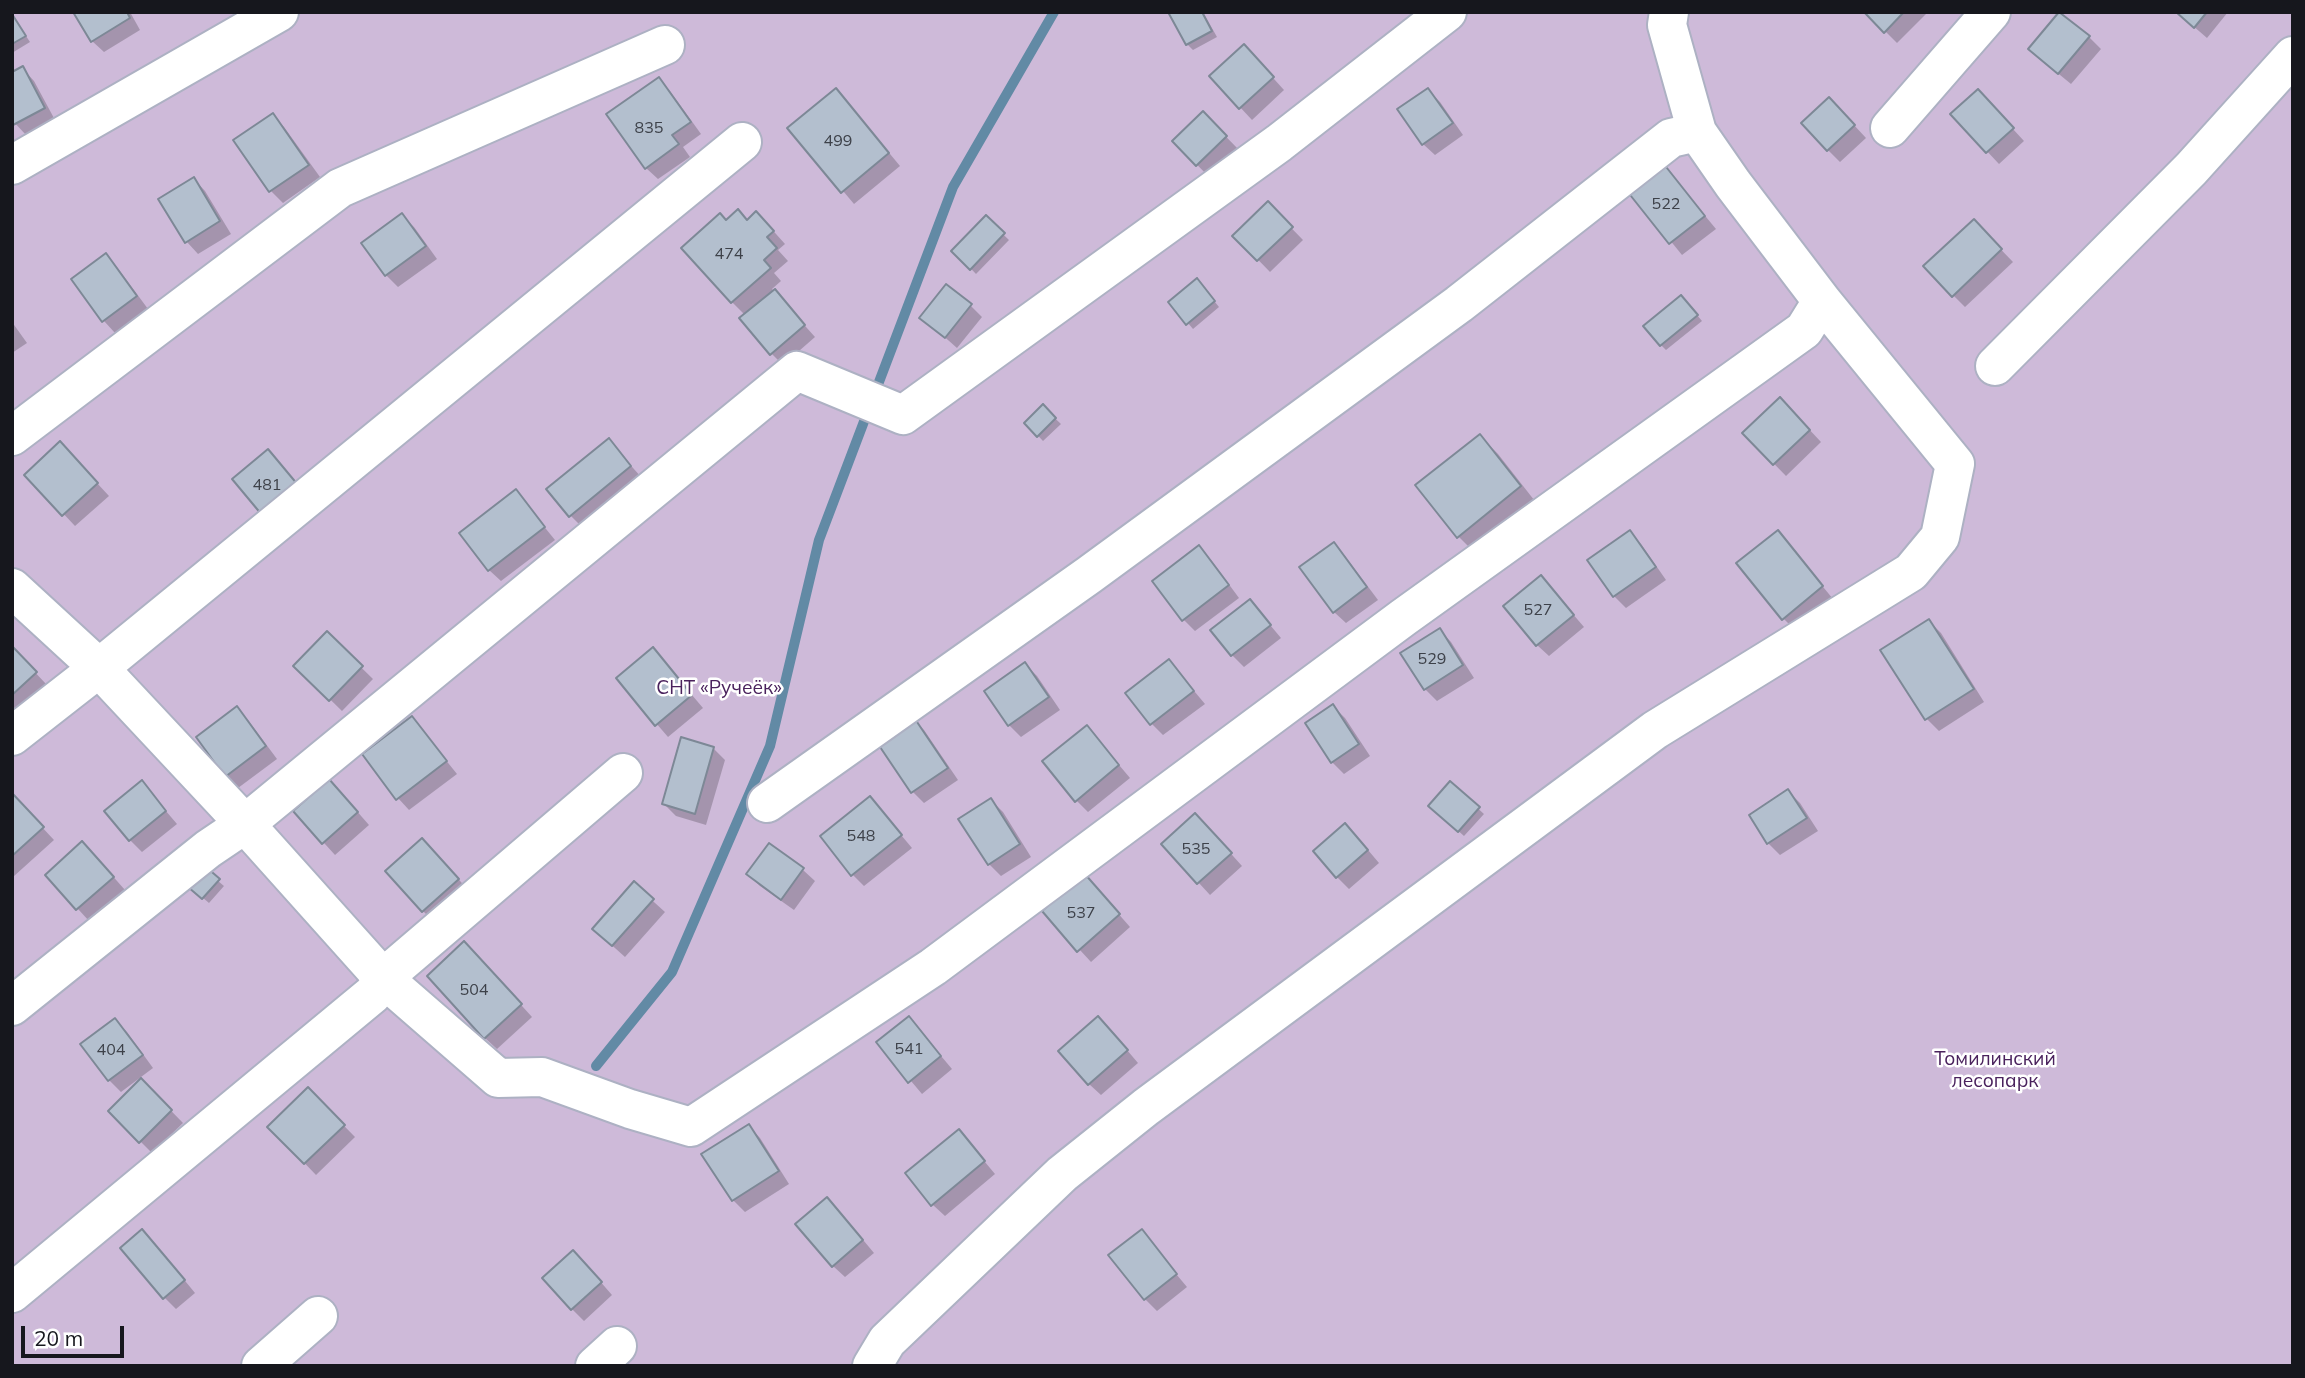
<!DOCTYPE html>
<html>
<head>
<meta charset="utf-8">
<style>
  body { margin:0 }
  #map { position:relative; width:2305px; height:1378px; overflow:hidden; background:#eff1fc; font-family:Mulish,sans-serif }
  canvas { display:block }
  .frame { position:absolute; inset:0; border:14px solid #16171d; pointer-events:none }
  .scale { position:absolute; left:21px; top:1326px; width:103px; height:32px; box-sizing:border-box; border:4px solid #16171d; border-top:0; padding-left:9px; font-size:21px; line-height:24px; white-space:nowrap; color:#16171d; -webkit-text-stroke:5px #fff; paint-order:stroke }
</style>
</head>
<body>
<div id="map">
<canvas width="2305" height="1378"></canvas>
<div class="frame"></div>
<div class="scale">20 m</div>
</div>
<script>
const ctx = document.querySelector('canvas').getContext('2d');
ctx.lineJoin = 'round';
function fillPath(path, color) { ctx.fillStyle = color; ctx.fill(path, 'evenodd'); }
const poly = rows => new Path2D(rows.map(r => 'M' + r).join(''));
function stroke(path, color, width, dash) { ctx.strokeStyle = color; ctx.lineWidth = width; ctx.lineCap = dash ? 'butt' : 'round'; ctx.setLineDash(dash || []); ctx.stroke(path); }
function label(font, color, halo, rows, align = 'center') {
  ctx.font = font + ' Mulish,sans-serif'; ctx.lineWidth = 5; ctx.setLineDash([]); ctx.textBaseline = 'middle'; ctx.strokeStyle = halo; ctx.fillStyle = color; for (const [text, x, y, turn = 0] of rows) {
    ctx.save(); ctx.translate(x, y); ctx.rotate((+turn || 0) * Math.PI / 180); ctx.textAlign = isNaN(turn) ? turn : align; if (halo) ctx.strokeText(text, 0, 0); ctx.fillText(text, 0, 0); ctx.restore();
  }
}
const green = poly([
  [12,12,2293,12,2293,1366,12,1366]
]);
const shadow = poly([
  [75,12,130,12,140,30,104,52,92,41],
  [1170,12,1203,12,1217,37,1193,50,1187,44],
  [1866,12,1928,12,1897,43],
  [2177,12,2228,12,2207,38],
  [12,15,30,42,12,53],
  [2089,37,2101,49,2071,84,2043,61],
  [1255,58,1284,90,1252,120,1211,76],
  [23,69,34,81,55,120,26,135,12,120,12,74],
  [658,79,670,91,701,134,683,147,690,157,658,179,646,168],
  [1428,90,1440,102,1463,135,1435,155,1423,144],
  [847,102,900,166,854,204,790,128],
  [1989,103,2024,141,1999,164,1952,114],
  [1841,111,1866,138,1840,162,1828,150],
  [1203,113,1238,149,1209,177,1174,141],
  [273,115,284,127,320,177,283,203,271,191,236,140],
  [1663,165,1716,229,1682,255,1630,191],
  [194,179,205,191,231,234,198,254,187,242,161,199],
  [1268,204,1303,240,1270,272,1235,236],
  [402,216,414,227,437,259,398,287,386,275,363,244],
  [986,218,1009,240,976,274,954,251],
  [726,222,747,222,768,225,785,244,778,250,788,261,774,273,781,281,772,289,815,337,783,365,771,353,745,315,732,302],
  [1985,233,2013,262,1965,307,1953,295],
  [105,255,117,267,148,309,115,333,104,321,73,279],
  [1202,286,1219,307,1193,329,1188,323],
  [1686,302,1702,321,1666,350,1661,345],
  [971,306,982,317,957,348,922,317],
  [12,322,27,343,12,353],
  [1043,407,1061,424,1043,441,1026,423],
  [1792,411,1821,442,1786,476,1744,433],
  [1480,436,1498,454,1538,505,1476,554,1458,536],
  [608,440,642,478,582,527,570,515],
  [72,456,109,496,75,526,27,475],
  [516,492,555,540,501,581,489,570],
  [1629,532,1641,544,1666,580,1626,608,1614,596],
  [1778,532,1833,599,1795,630,1783,618],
  [1334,544,1345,556,1378,600,1346,623,1334,612],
  [1199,548,1211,560,1239,598,1195,631,1183,619],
  [1541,577,1584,627,1549,656,1537,645],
  [1250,601,1281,638,1244,667,1232,655],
  [1929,621,1941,633,1984,702,1939,731,1927,719,1883,650],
  [1440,630,1451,642,1474,678,1437,701,1425,689,1403,654],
  [327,634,373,679,342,711,296,666],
  [12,648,47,685,12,718],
  [1169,661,1205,704,1163,735,1152,724],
  [664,662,703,708,668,737,618,679],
  [1025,664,1037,676,1060,710,1021,737,1009,725],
  [1333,706,1345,718,1370,756,1344,774,1332,762],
  [237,709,248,720,277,759,238,788,226,776],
  [412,718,457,774,409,810,398,798],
  [912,718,924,730,958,780,924,803,912,791],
  [1087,727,1130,778,1088,812,1076,800],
  [713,748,725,760,706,825,676,816,664,804],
  [142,783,177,824,142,852,130,840],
  [1450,783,1484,814,1464,836,1436,811],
  [1788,791,1800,803,1818,831,1780,855,1768,843],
  [341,793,369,825,335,855,295,811],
  [12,795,54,840,13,877,12,876],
  [870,798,912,848,864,886,853,875],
  [991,800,1003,812,1031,857,1001,876,989,864],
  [1207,827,1242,866,1210,895,1163,844],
  [1357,837,1379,863,1349,889,1337,877],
  [770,845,803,870,815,881,794,910,760,886,748,874],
  [434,852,470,892,435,923,423,911],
  [94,855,125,890,89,921,47,875],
  [218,881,224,886,209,903,196,892],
  [634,884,665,912,625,957,606,940],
  [1095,887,1130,927,1091,962,1044,911],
  [476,955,532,1017,497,1049,485,1038],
  [909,1018,952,1069,922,1094,878,1042],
  [115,1020,127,1032,153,1068,121,1092,109,1080],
  [1110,1030,1138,1063,1101,1095,1089,1084],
  [141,1080,183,1123,152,1153,110,1111],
  [308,1089,355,1137,316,1175,270,1127],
  [749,1126,760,1138,789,1184,745,1212,733,1200,704,1154],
  [970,1144,995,1174,945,1216,933,1205],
  [839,1211,874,1253,845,1277,833,1266],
  [1141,1232,1187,1287,1157,1311,1145,1299],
  [154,1243,195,1293,176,1309,164,1297],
  [585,1264,612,1295,584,1321,572,1309]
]);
const stream = poly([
  [596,1066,672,972,770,746,819,540,953,187,1054,12]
]);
const building = poly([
  [73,12,127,12,130,18,91,42,73,12],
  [1168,12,1202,12,1212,31,1186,45,1168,12],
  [1864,12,1904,12,1884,33,1864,12],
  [2059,12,2090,36,2058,74,2028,49,2059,12],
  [2176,12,2207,12,2194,28,2176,12],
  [12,14,26,36,12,44,12,14],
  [1244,44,1274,77,1239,109,1209,76,1244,44],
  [23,66,45,108,13,125,12,72,23,66],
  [659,77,691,122,672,135,679,144,645,169,606,114,659,77],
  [836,88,889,153,841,193,787,128,836,88],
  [1428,88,1453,123,1422,145,1397,109,1428,88],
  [1978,89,2014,128,1986,153,1950,114,1978,89],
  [1829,97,1855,125,1827,151,1801,123,1829,97],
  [1203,111,1227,136,1196,166,1172,141,1203,111],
  [273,113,309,165,269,192,233,140,273,113],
  [1663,163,1705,216,1669,244,1627,191,1663,163],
  [194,177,220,221,185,243,158,199,194,177],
  [1268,201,1293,227,1257,261,1232,236,1268,201],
  [738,209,747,220,756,211,774,231,767,237,777,248,764,260,771,268,731,303,681,248,720,213,726,220,738,209],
  [402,213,426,246,385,276,361,243,402,213],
  [986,215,1005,233,970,270,951,251,986,215],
  [1974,219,2002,249,1952,297,1923,266,1974,219],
  [106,253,137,296,102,322,71,279,106,253],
  [1197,278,1215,301,1186,325,1168,302,1197,278],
  [946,284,972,304,945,338,919,318,946,284],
  [775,289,805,325,770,355,739,318,775,289],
  [1681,295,1698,315,1660,346,1643,326,1681,295],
  [1780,397,1810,430,1773,465,1742,433,1780,397],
  [1043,404,1056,418,1037,437,1024,423,1043,404],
  [1480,434,1521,486,1457,538,1415,485,1480,434],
  [609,438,631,466,569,517,546,489,609,438],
  [60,441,98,483,62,516,24,475,60,441],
  [268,449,303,491,267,521,232,479,268,449],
  [516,489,545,527,488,571,459,533,516,489],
  [1630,530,1656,567,1613,597,1587,560,1630,530],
  [1778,530,1823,586,1782,620,1736,563,1778,530],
  [1334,542,1367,587,1333,613,1299,567,1334,542],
  [1199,545,1229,585,1182,621,1152,581,1199,545],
  [1541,575,1574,615,1536,646,1503,606,1541,575],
  [1250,599,1271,625,1231,656,1210,630,1250,599],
  [1929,619,1974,689,1925,720,1880,650,1929,619],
  [1440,628,1463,665,1424,690,1400,653,1440,628],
  [327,631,363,666,329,701,293,666,327,631],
  [12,646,37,672,12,695,12,646],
  [653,647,692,695,655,726,616,678,653,647],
  [1169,659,1194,691,1150,725,1125,693,1169,659],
  [1025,662,1049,697,1008,726,984,691,1025,662],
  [1333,704,1359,744,1331,763,1305,723,1333,704],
  [237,706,266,746,225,777,196,737,237,706],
  [412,716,447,761,396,800,362,754,412,716],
  [913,716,948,768,911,793,876,741,913,716],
  [1087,725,1119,765,1075,802,1042,761,1087,725],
  [681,737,714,747,695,814,662,804,681,737],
  [329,779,358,812,322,844,293,811,329,779],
  [142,780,166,811,129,841,104,811,142,780],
  [1450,781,1480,807,1458,832,1428,806,1450,781],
  [1788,789,1807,818,1767,844,1749,815,1788,789],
  [12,793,44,827,12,856,12,793],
  [870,796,902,835,851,876,820,836,870,796],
  [991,798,1020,844,988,865,958,819,991,798],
  [1195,813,1232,853,1197,884,1161,844,1195,813],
  [1345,823,1368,850,1336,878,1313,851,1345,823],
  [422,838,459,879,422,912,385,871,422,838],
  [82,841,114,877,76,910,45,875,82,841],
  [769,843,804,868,781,900,746,874,769,843],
  [206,867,220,879,202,899,188,887,206,867],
  [1084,873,1120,914,1077,952,1042,911,1084,873],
  [634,881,654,899,612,946,592,929,634,881],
  [464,941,522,1004,484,1039,427,976,464,941],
  [909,1016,941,1056,908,1083,876,1042,909,1016],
  [1098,1016,1128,1050,1088,1085,1058,1051,1098,1016],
  [115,1018,143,1055,108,1081,80,1044,115,1018],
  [141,1078,172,1110,139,1143,108,1111,141,1078],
  [308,1087,345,1125,304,1164,267,1127,308,1087],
  [749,1124,779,1171,732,1201,701,1154,749,1124],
  [959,1129,985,1161,931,1206,905,1173,959,1129],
  [827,1197,863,1240,832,1267,795,1224,827,1197],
  [142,1229,185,1280,163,1299,120,1248,142,1229],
  [1142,1229,1177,1274,1144,1300,1108,1255,1142,1229],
  [573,1250,602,1282,571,1310,542,1278,573,1250]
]);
const minor = poly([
  [1890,128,1991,12],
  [12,165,279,12],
  [1995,366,2191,169,2293,56],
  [12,436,340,188,665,45],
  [12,588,99,668,245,824,383,978,498,1078,542,1077,630,1109,691,1127,933,967,1404,617,1804,330,1822,301,1733,184,1697,132,1667,25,1669,12],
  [12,736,99,668,742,142],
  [767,803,1089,575,1459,304,1671,138,1697,132],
  [12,1006,208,849,245,824,797,371,903,415,1279,143,1447,12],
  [12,1293,373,994,383,978,623,773],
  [261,1366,318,1316],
  [595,1366,617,1346],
  [872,1366,887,1341,1062,1174,1146,1107,1655,730,1911,572,1940,537,1955,464,1822,301]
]);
const numberNames = [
  ["835",649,128],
  ["499",838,141],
  ["522",1666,204],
  ["474",729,254],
  ["481",267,485],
  ["527",1538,610],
  ["529",1432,659],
  ["548",861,836],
  ["535",1196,849],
  ["537",1081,913],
  ["504",474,990],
  ["541",909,1049],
  ["404",111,1050]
];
const parkNames = [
  ["СНТ «Ручеёк»",719,688],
  ["Томилинский",1995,1059],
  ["лесопарк",1995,1081]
];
fillPath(green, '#cebad9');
fillPath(shadow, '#0003');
stroke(stream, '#628aa5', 10);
fillPath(building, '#b3bfce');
stroke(building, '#7d8896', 2);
stroke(minor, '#adb1c3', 42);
stroke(minor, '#fff', 38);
label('16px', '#3d4149', null, numberNames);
label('19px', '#4a225d', '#fff', parkNames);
</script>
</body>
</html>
